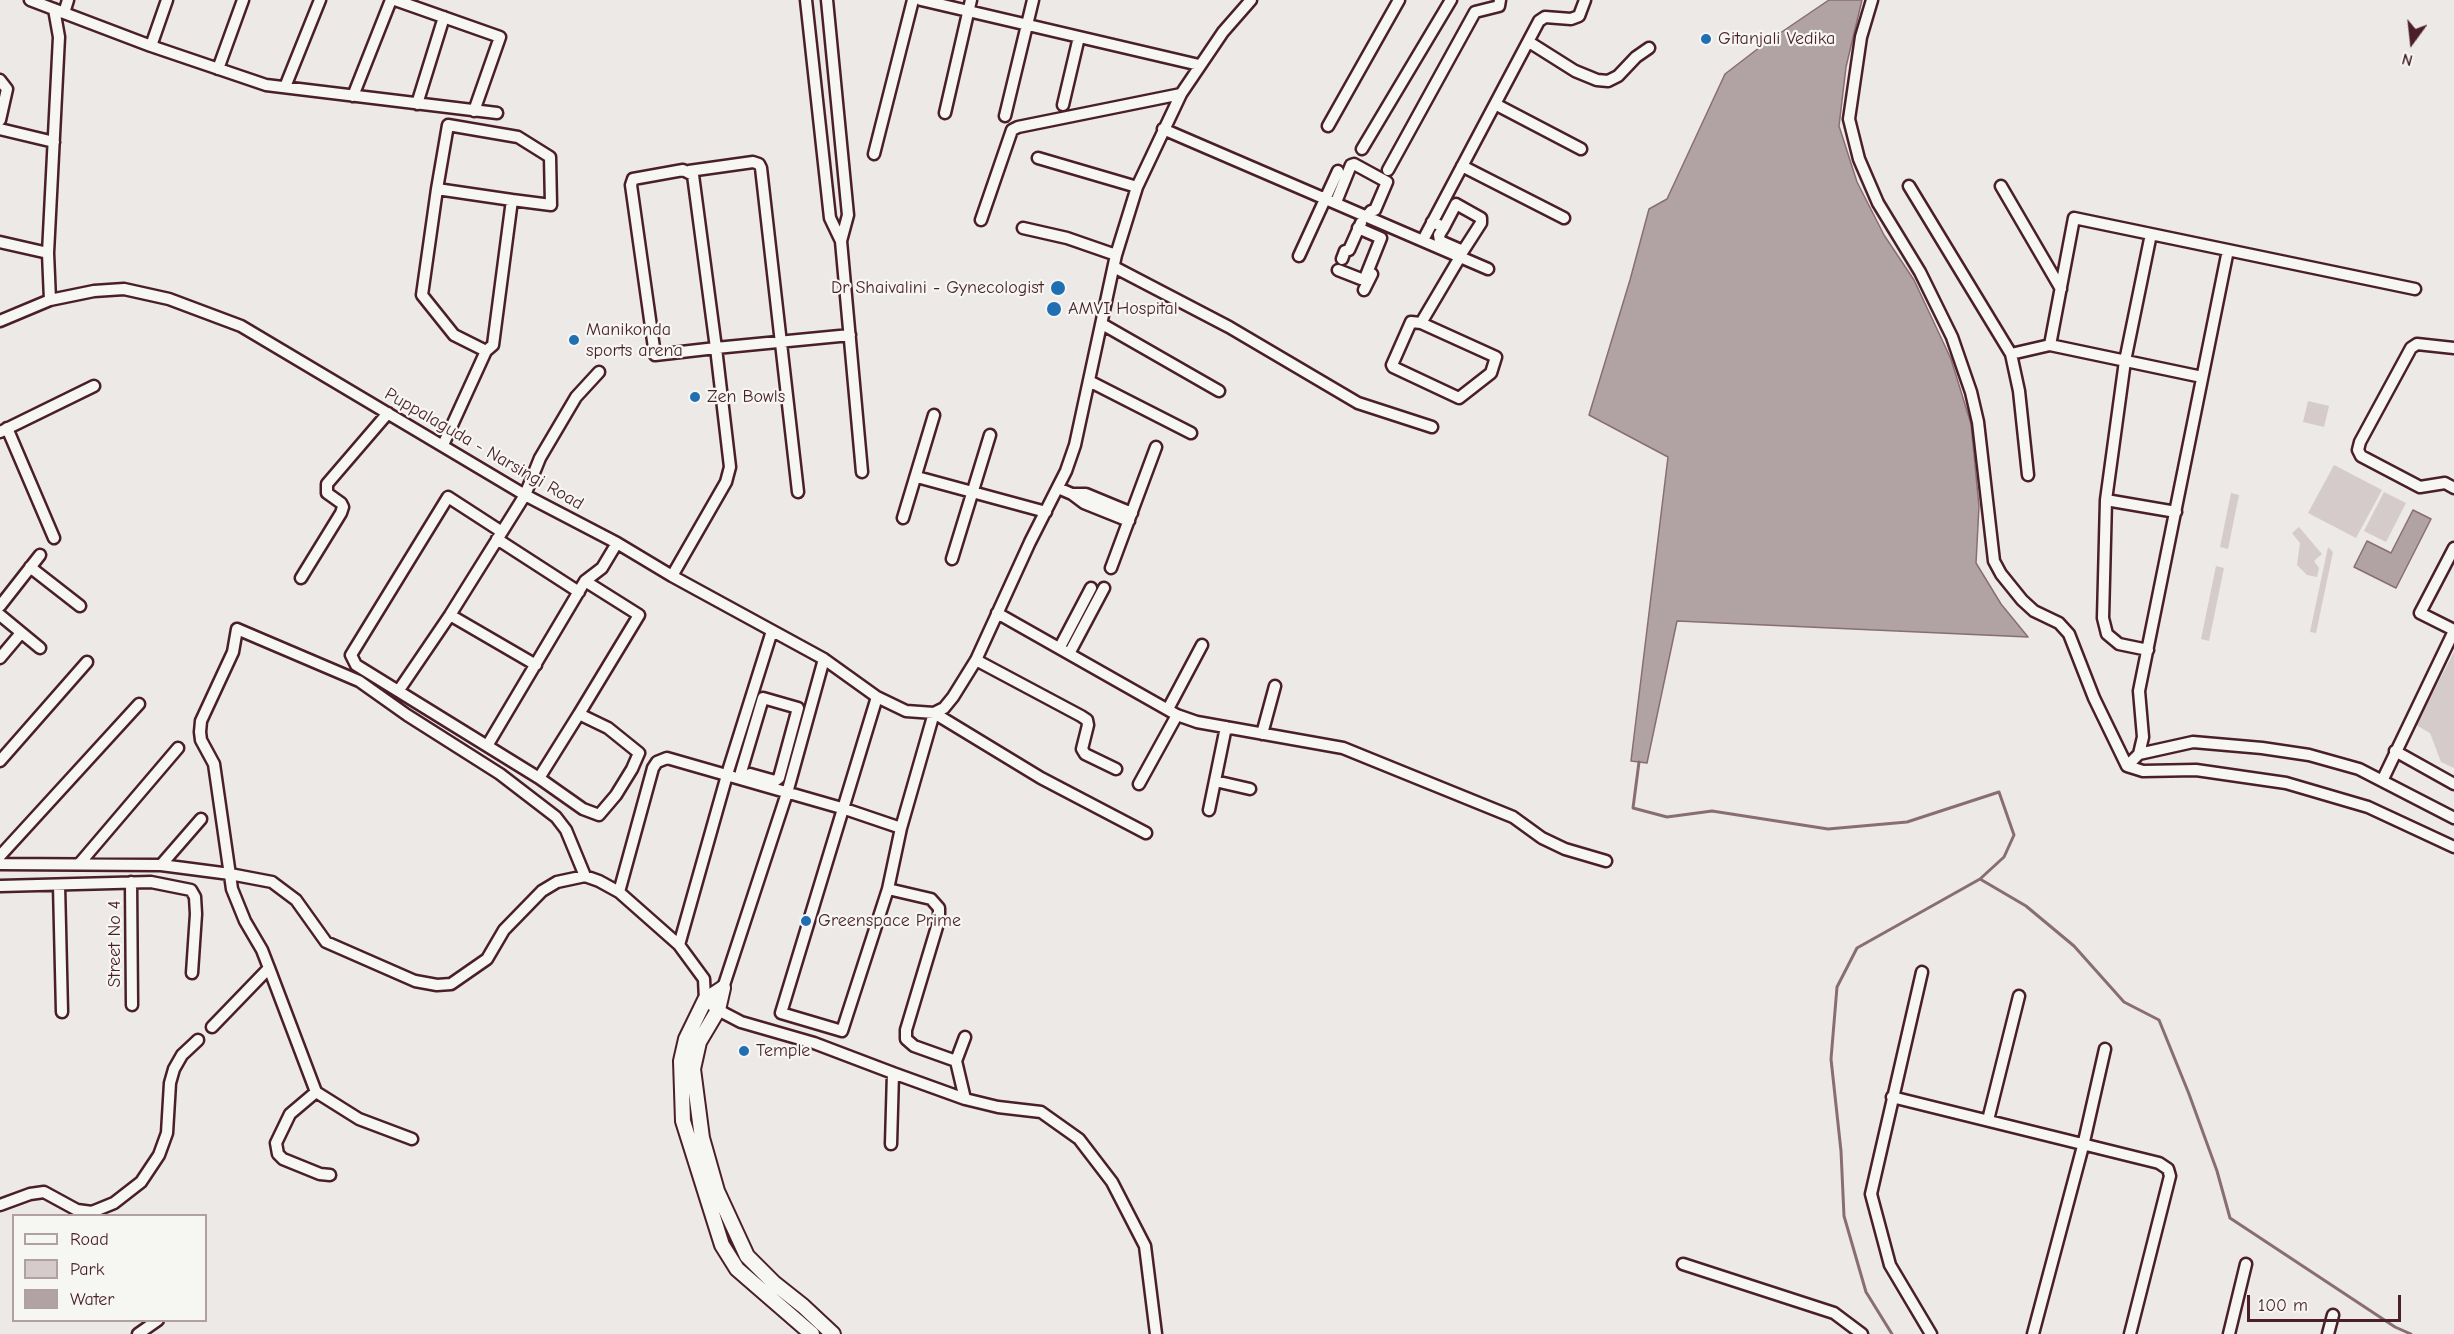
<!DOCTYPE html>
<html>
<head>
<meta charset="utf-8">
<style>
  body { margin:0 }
  #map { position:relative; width:2454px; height:1334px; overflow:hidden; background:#ece9e6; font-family:"Comic Neue",sans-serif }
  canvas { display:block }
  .legend { position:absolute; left:12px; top:1214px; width:195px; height:108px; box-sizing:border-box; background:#f6f6f2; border:2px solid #b1a0a2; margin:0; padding:8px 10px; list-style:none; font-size:18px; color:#4a1f2b }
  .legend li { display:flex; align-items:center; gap:12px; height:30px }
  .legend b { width:30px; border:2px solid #b1a0a2 }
  .north { position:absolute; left:2382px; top:12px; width:60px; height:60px; -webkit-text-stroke:4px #f6f6f2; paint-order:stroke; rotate:195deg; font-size:16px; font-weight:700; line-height:24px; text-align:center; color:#4a1f2b }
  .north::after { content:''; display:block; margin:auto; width:21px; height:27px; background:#4a1f2b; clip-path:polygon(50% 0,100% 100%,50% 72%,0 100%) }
  .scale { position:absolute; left:2247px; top:1295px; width:154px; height:27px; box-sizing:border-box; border:3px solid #4a1f2b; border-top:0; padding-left:8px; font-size:18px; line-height:21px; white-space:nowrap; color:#4a1f2b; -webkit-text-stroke:4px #f6f6f2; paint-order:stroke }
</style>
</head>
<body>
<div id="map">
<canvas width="2454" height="1334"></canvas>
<ul class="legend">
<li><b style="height:8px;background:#f6f6f2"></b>Road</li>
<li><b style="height:16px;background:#d4cbca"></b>Park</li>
<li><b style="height:16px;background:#b1a2a3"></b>Water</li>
</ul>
<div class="north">N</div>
<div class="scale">100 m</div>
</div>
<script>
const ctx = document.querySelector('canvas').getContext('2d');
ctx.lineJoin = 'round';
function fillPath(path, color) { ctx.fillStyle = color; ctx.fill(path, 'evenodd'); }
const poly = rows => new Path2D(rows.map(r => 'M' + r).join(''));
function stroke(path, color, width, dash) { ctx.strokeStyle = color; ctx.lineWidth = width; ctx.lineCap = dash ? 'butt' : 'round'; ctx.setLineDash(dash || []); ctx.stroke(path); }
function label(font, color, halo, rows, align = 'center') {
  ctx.font = font + ' "Comic Neue",sans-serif'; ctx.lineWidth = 4.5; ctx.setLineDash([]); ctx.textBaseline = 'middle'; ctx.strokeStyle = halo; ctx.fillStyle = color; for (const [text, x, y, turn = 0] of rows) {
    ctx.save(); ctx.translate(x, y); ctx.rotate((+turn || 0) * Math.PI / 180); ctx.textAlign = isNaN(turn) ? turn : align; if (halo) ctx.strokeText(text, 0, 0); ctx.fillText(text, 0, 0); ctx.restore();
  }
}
const green = poly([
  [2308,401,2329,406,2324,427,2303,422],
  [2334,465,2382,490,2356,538,2308,513],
  [2384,492,2406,503,2386,542,2364,531],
  [2231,493,2239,495,2228,549,2220,547],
  [2299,527,2322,554,2314,561,2319,568,2317,577,2307,575,2297,565,2300,543,2292,533],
  [2328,547,2333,552,2316,633,2310,632],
  [2216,566,2224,568,2209,641,2201,639],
  [2454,652,2454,768,2441,762,2430,733,2416,725]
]);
const water = poly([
  [1829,0,1862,0,1846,67,1839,126,1857,182,1884,235,1914,280,1951,359,1971,424,1979,506,1976,563,2001,604,2028,637,1677,621,1647,763,1631,761,1668,457,1589,415,1630,280,1649,209,1667,199,1725,74,1764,44,1829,0],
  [2413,510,2431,519,2396,588,2354,567,2367,541,2391,553,2413,510]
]);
const stream = poly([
  [1639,762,1633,808,1667,817,1712,811,1828,829,1907,822,1999,792,2014,835,2004,857,1980,879,1857,948,1837,987,1831,1059,1841,1151,1844,1216,1866,1292,1892,1334],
  [1980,879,2026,906,2074,946,2124,1002,2159,1020,2189,1094,2217,1171,2230,1218,2395,1327,2411,1334]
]);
const minor = poly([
  [30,0,151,46,266,85,497,113],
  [395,0,500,37,474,111],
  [806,0,830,218,841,241,862,472],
  [827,0,848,215,841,241],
  [921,0,1199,65],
  [1872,0,1861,37,1849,119,1859,159,1878,203,1920,272,1952,337,1971,392,1978,422,1994,561,2001,574,2022,600,2034,611,2059,623,2069,634,2094,698,2127,766,2143,771,2196,770,2286,783,2368,807,2454,847],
  [64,13,68,0],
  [1529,42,1575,71,1597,80,1608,81,1618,76,1636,57,1649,48],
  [151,46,167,0],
  [218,69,243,0],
  [0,80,7,89,0,120],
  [285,87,320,0],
  [353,96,391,0],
  [417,104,444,17],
  [1495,104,1581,149],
  [1063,105,1079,37],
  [945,113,971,0],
  [1005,116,1033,0],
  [1328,126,1399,0],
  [0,129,54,142],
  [1163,129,1488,269],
  [1362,149,1451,0],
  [874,154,913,0],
  [1038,158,1137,187],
  [1462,166,1564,218],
  [1388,170,1475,12,1499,6,1500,0],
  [689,171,753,162,759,164,761,168,798,492],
  [1909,186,2011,354],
  [2001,186,2061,289],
  [437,189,422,295,454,335,486,351],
  [1336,202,1351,165,1354,164,1387,182,1375,210,1371,211,1367,216],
  [981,220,1012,130,1018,127,1181,94],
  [1432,222,1444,227,1456,204,1481,218,1481,223,1463,251,1440,241,1439,235,1444,227],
  [1023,228,1067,238,1116,255],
  [1423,240,1539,21,1545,17,1571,19,1579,16,1585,0],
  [0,242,48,253],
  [1299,256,1338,171],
  [1342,259,1345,251,1349,250,1361,223],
  [1114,267,1229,327,1358,403,1432,427],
  [1338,270,1361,279,1365,278,1381,238,1358,228],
  [1364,290,1372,274],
  [50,300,48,253,59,37,54,9],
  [0,321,50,300,94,291,124,289,169,299,241,326,525,495,617,543,672,576,824,659,877,697,906,711,934,713,1041,778,1146,833],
  [1421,323,1496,357,1491,373,1459,398,1393,367,1392,365,1411,322,1421,323,1460,257],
  [1102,324,1219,391],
  [2050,345,2074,218,2415,289],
  [2454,348,2417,344,2411,348,2360,442,2358,450,2361,456,2420,487,2445,483,2454,488],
  [1089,381,1191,433],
  [7,428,54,538],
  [0,432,94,386],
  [443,445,486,351,493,345,512,200,551,205,550,157,518,137,448,125,437,189,512,200],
  [2028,475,2019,391,2011,354,2050,345,2202,377],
  [917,477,1046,512],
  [1058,488,1072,494,1084,503,1129,521],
  [1072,494,1086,494,1132,513],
  [2106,500,2176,512],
  [903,518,934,415],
  [502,532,448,497,351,655,356,665,539,778,583,809,599,815,616,795,632,769,639,753,608,728,579,714,539,778],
  [497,539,579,592],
  [2454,548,2420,613,2454,630],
  [952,559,990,435],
  [30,567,80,606],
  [1111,568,1156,447],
  [672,576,726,482,730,467,716,348,693,175,683,170,633,179,631,185,655,355,716,348,850,335],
  [301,578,341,513,343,507,341,503,327,493,327,484,388,413],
  [0,606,40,555],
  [997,613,1177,715,1139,784],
  [0,615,40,648],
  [450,615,536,665],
  [1060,647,1091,588],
  [2148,650,2119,644,2107,634,2103,618,2106,500,2125,361,2151,234],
  [1070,652,1104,588],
  [0,658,21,633],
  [976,660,1081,716,1087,720,1088,725,1082,749,1085,754,1116,769],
  [399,690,450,615,525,495,540,458,576,397,599,372],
  [877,697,781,1013,842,1031,888,889],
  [1168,709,1202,645],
  [579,714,639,615,585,581],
  [1177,715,1197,722,1343,748,1513,817,1542,838,1565,849,1606,861],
  [1262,734,1275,686],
  [487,746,585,581,602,568,617,543],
  [2395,751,2454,784],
  [2139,754,2143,737,2139,691,2228,250],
  [0,761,87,662],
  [2127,766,2139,754,2193,742,2262,748,2309,755,2359,769,2454,818],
  [741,772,763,698,798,708,779,778,775,781,750,774],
  [1215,781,1250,789],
  [2382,781,2454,631],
  [1209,810,1226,727],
  [901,828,934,713,944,708,953,697,976,660,1030,542,1066,471,1075,445,1116,255,1137,187,1181,94,1223,32,1251,0],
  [0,856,139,704],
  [80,863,178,748],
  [0,864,161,865,230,874,272,882,296,900,326,942,415,981,437,985,451,984,487,959,504,930,542,891,557,882,585,876,599,881,619,892,679,945,704,979,705,1000,718,1010,741,1022,814,1043,893,1073,891,1144],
  [161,865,201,819],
  [131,882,132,1005],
  [59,885,62,1012],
  [0,886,151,882,191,890,195,897,196,914,192,973],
  [619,892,653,768,657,762,667,758,845,809,901,828,888,889,931,899,939,908,939,920,906,1030,906,1039,914,1046,956,1061],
  [679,945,729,768,772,631],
  [269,968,316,1092,359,1119,412,1139],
  [1922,972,1871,1194,1890,1265,1931,1334],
  [723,988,787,793,824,659],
  [212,1027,269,968,262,950,245,921,232,889,214,764,201,740,200,732,201,721,233,652,237,629,359,681,407,715,500,774,556,817,566,830,585,876],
  [965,1037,956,1061,965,1099],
  [893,1073,965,1099,998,1107,1041,1112,1079,1139,1112,1182,1145,1246,1156,1334],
  [316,1092,290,1114,276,1143,278,1154,283,1159,320,1174,330,1175],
  [1892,1097,2159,1163,2168,1169,2170,1176,2130,1334],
  [1988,1120,2019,996],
  [0,1205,30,1194,44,1192,77,1210,92,1212],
  [94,1216,92,1212,114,1203,141,1182,159,1155,167,1133,170,1083,174,1069,182,1055,198,1040],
  [1683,1264,1834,1313,1862,1334],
  [138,1334,158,1320],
  [2033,1334,2083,1146,2105,1049],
  [2229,1334,2246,1264],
  [2328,1334,2333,1315]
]);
const major = poly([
  [723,988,705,1000,686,1039,681,1061,683,1121,722,1245,737,1269,812,1334],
  [723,988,718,1010,699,1042,693,1069,702,1138,717,1191,747,1256,774,1283,803,1306,833,1334]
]);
const markers = [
  [1706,39,6,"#1f6fb2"],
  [1058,288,8,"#1f6fb2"],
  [1054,309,8,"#1f6fb2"],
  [574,340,6,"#1f6fb2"],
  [695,397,6,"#1f6fb2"],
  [806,921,6,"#1f6fb2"],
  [744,1051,6,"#1f6fb2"]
];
const poiNames = [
  ["Gitanjali Vedika",1718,39],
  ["Dr Shaivalini - Gynecologist",1044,288,"right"],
  ["AMVI Hospital",1068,309],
  ["Manikonda",586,330],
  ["sports arena",586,351],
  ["Zen Bowls",707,397],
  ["Greenspace Prime",818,921],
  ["Temple",756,1051]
];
const streetNames = [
  ["Puppalaguda - Narsingi Road",484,449,30],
  ["Street No 4",115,944,-90]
];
fillPath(green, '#d4cbca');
fillPath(water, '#b1a2a3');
stroke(water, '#886e73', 1.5);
stroke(stream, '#886e73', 3);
stroke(minor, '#4a1f2b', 15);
stroke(major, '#4a1f2b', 18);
stroke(minor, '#f6f6f2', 10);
stroke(major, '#f6f6f2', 14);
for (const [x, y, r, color] of markers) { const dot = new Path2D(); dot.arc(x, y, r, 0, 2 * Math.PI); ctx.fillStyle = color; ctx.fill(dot); stroke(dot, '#f6f6f2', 2); }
label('18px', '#4a1f2b', '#f6f6f2', poiNames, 'left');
label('18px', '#4a1f2b', '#f6f6f2', streetNames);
</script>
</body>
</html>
